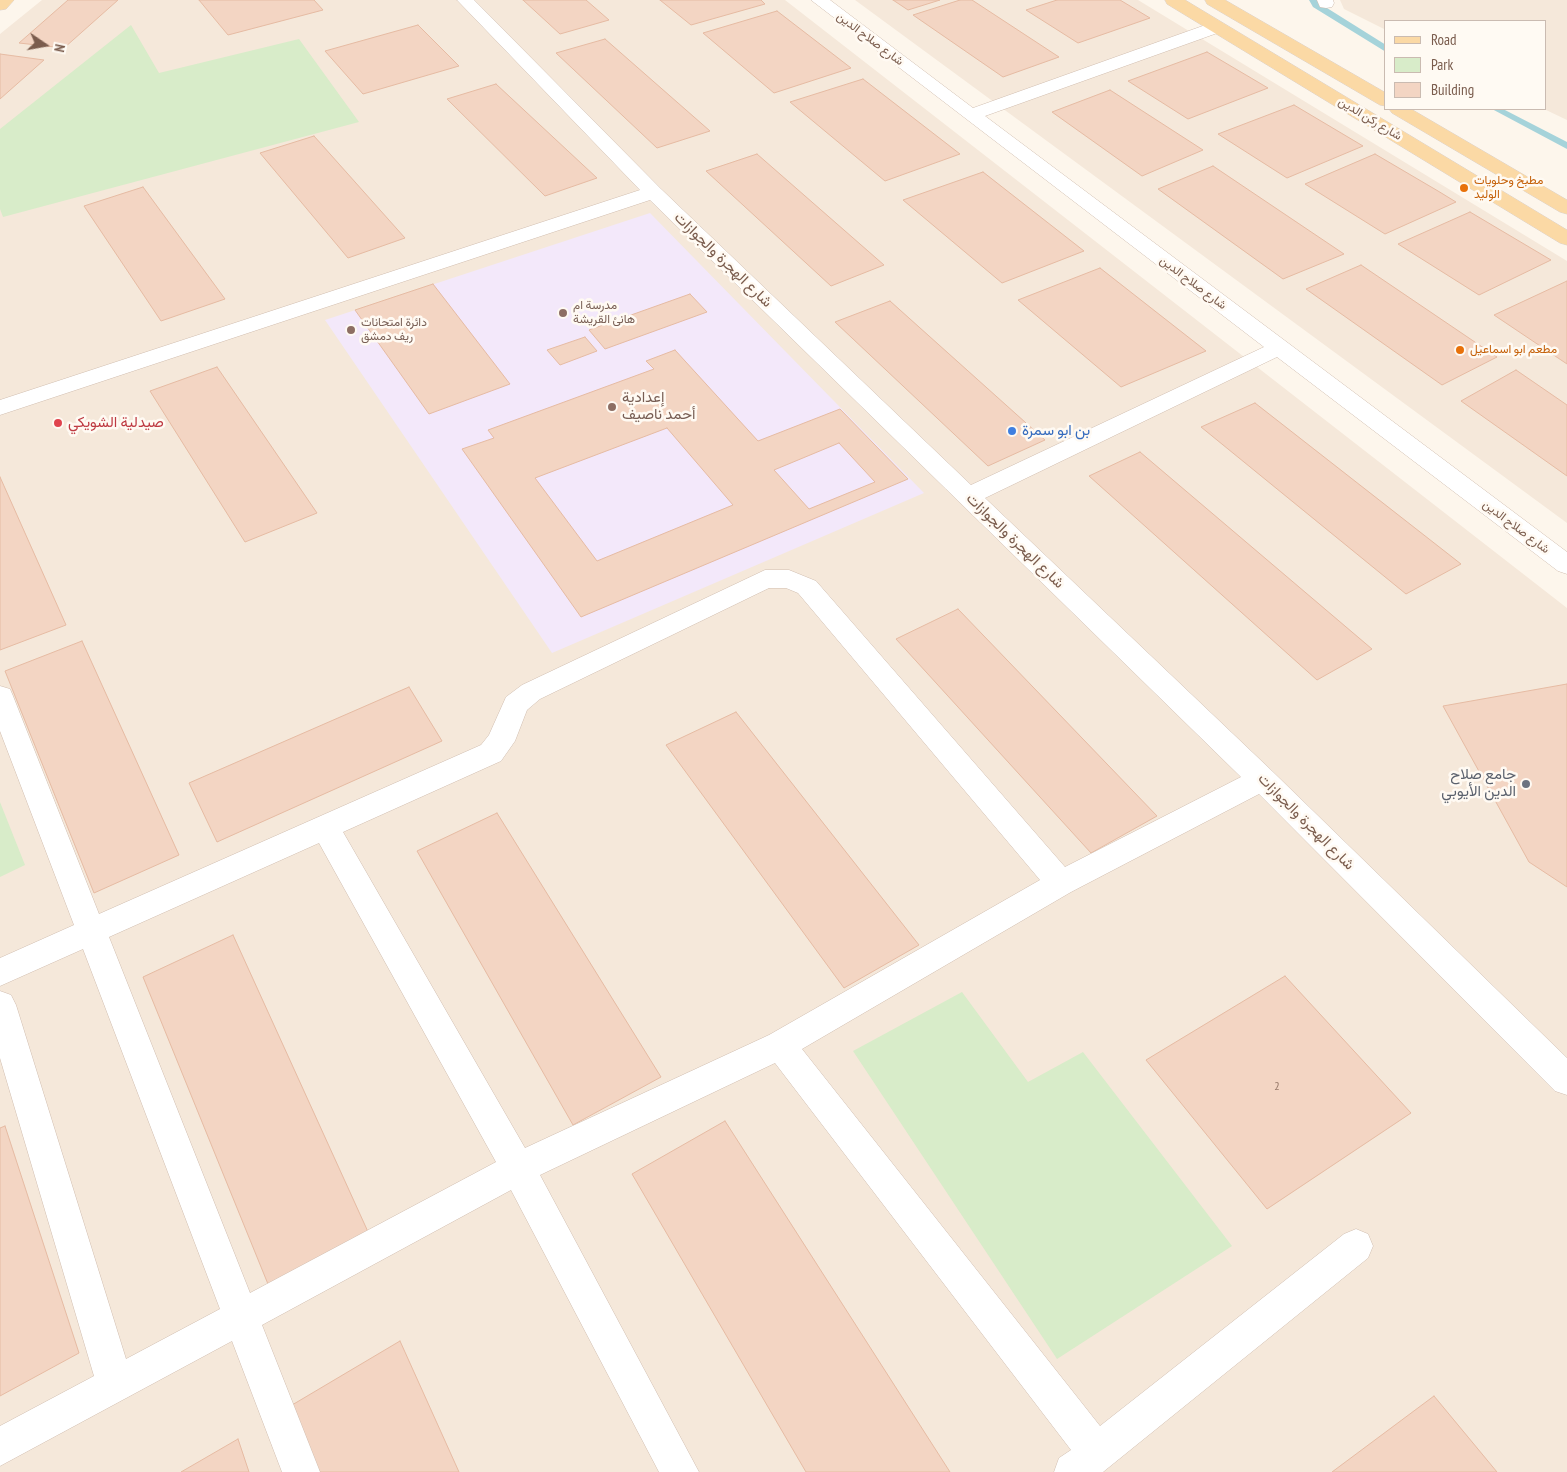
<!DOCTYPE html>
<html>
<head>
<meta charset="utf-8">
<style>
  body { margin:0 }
  #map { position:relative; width:1567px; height:1472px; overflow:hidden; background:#fdf6ec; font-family:"PT Sans Narrow",sans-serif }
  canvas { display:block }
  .legend { position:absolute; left:1384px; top:20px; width:162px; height:90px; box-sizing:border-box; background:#fffaf3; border:1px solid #cabbb1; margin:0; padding:6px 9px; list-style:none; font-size:15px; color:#7a5c4d }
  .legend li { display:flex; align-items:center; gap:10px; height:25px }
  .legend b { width:25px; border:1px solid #cabbb1 }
  .north { position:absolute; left:20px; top:20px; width:50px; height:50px; -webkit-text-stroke:4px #fffaf3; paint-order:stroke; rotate:102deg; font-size:14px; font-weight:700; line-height:20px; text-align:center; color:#7a5c4d }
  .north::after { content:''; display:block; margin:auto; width:18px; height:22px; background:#7a5c4d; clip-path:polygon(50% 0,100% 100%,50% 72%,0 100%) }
</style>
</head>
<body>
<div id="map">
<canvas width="1567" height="1472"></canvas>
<ul class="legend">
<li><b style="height:6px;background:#fbd9a5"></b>Road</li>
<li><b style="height:14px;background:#d8ecc9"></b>Park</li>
<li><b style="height:14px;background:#f3d5c3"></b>Building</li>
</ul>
<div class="north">N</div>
</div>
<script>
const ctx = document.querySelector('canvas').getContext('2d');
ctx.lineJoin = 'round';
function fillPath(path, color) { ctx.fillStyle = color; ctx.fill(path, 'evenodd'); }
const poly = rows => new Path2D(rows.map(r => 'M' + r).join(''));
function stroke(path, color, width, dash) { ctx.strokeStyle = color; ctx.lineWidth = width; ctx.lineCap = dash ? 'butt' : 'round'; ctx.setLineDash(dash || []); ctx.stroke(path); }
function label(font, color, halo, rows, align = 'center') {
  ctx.font = font + ' "PT Sans Narrow",Vazirmatn,sans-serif'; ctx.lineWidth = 5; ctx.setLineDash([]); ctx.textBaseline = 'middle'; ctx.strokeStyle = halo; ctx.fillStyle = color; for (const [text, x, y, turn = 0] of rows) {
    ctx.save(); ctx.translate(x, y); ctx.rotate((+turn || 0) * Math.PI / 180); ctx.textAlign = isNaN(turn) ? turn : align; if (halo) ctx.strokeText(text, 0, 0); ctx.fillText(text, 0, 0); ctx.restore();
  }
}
const residential = poly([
  [42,0,785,0,1567,608,1567,1472,0,1472,0,34],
  [855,0,1138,0,1567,261,1567,523],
  [1340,0,1567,0,1567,120,1544,109,1546,109,1546,21,1386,21,1386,30,1344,9]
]);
const education = poly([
  [650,213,924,493,552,653,325,320]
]);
const green = poly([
  [131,25,159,73,299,39,359,122,3,217,0,209,0,129],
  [0,802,25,865,0,877],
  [962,992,1028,1082,1083,1052,1232,1246,1057,1359,853,1051]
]);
const stream = poly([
  [1309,0,1317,0,1319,3,1386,45,1386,52,1313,7,1309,0],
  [1492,109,1503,109,1567,142,1567,149,1492,109]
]);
const building = poly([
  [68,0,118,0,64,48,19,43,68,0],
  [199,0,314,0,323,10,228,35,199,0],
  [523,0,586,0,609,20,560,34,523,0],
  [660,0,761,0,765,4,691,25,660,0],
  [893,0,940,0,908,10,893,0],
  [960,0,972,0,1059,57,1003,77,913,15,960,0],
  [1057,0,1120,0,1150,18,1078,43,1026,10,1057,0],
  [777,11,851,68,774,93,703,33,777,11],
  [418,25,459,66,363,94,325,51,418,25],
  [605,39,710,131,657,148,556,53,605,39],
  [1207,52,1268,88,1188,119,1128,81,1207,52],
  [0,54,44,60,0,99,0,54],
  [863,79,960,154,885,181,790,102,863,79],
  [496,84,597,178,545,196,447,99,496,84],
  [1110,90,1203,150,1142,176,1052,112,1110,90],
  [1294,105,1363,146,1287,178,1218,134,1294,105],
  [314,136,405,238,348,258,260,153,314,136],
  [757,154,884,265,831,286,706,171,757,154],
  [1375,154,1438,191,1456,202,1385,234,1305,184,1375,154],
  [1213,166,1344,254,1283,279,1158,189,1213,166],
  [983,172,1084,251,1002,283,903,200,983,172],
  [143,187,225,299,161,321,84,206,143,187],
  [1470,212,1551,260,1479,295,1398,244,1470,212],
  [1361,265,1497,357,1442,385,1306,289,1361,265],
  [1100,268,1206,351,1121,387,1018,300,1100,268],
  [1567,281,1567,364,1494,315,1567,281],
  [433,284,510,384,429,414,355,310,433,284],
  [690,294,707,312,605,349,589,330,690,294],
  [890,301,1045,440,988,466,835,322,890,301],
  [585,337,597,351,560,365,547,350,585,337],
  [675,350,758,441,840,409,908,479,581,617,462,449,494,438,488,430,654,369,646,361,675,350],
  [667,428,733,505,597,561,535,478,667,428],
  [839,443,875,482,809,509,774,470,839,443],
  [217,367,317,513,245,542,150,391,217,367],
  [1516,370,1567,405,1567,476,1461,401,1516,370],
  [1255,403,1461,564,1406,594,1201,427,1255,403],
  [1140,452,1372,649,1317,680,1089,476,1140,452],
  [0,477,66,625,0,650,0,477],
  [958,609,1157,816,1091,853,896,639,958,609],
  [82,641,179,855,94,893,5,671,82,641],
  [1567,684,1567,887,1529,862,1443,706,1567,684],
  [409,687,442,741,217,842,189,783,409,687],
  [736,712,919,945,844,988,666,745,736,712],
  [497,813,661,1077,573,1125,417,851,497,813],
  [233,935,369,1234,270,1289,143,977,233,935],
  [1285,976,1411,1113,1267,1209,1146,1060,1285,976],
  [725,1121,950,1472,806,1472,632,1174,725,1121],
  [5,1126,79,1353,0,1396,0,1128,5,1126],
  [400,1341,459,1472,312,1472,287,1408,400,1341],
  [1434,1396,1497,1472,1332,1472,1434,1396],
  [238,1439,249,1472,181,1472,238,1439]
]);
const minor = poly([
  [457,0,474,0,660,188,971,485,1264,347,811,0,830,0,973,108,1211,23,1217,22,1223,23,1226,27,1223,31,985,116,1567,552,1567,574,1558,571,1277,357,985,498,1272,771,1567,1058,1567,1095,1555,1091,1259,794,1071,892,802,1049,1100,1426,1344,1234,1356,1229,1368,1234,1373,1246,1368,1258,1103,1472,1054,1472,1059,1458,1071,1450,775,1063,540,1175,699,1472,659,1472,511,1190,262,1325,320,1472,282,1472,232,1341,0,1466,0,1426,94,1376,0,1058,0,991,11,995,16,1005,126,1359,220,1309,83,949,0,986,0,958,74,925,0,731,0,686,10,689,13,696,99,914,481,745,489,735,506,697,522,685,765,570,789,570,816,581,1065,867,1241,777,650,200,0,415,0,400,640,190,457,0],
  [769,588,786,588,798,593,1040,880,769,1035,525,1148,343,832,501,761,515,741,527,710,540,699,769,588],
  [319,843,496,1162,250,1293,109,937,319,843],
  [1317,0,1333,0,1334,3,1332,7,1326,8,1320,7,1317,0]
]);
const major = poly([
  [0,0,14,0,6,9,0,10,0,0],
  [1165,0,1185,0,1567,230,1567,245,1560,243,1167,4,1165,0],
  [1205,0,1225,0,1386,93,1386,106,1380,105,1207,4,1205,0],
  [1389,109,1411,109,1567,200,1567,214,1560,212,1392,113,1389,109]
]);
const markers = [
  [1464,188,5,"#e8710a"],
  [563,313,5,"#8d6e63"],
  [351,330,5,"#8d6e63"],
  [1460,350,5,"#e8710a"],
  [612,407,5,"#8d6e63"],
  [58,423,5,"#e0444e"],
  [1012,431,5,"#3f7fe0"],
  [1526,784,5,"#6b7280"]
];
const farStreetnames = [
  ["شارع صلاح الدين",870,39,37],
  ["شارع ركن الدين",1370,119,31],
  ["شارع صلاح الدين",1193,283,37],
  ["شارع صلاح الدين",1516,527,37]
];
const farFoodnames = [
  ["مطبخ وحلويات",1474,181],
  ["الوليد",1474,195],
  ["مطعم ابو اسماعيل",1470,350]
];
const farEducationnames = [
  ["مدرسة ام",573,306],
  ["هانئ القريشة",573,320],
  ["دائرة امتحانات",361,323],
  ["ريف دمشق",361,337]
];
const numberNames = [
  ["2",1277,1087]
];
const streetNames = [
  ["شارع الهجرة والجوازات",723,260,44],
  ["شارع الهجرة والجوازات",1015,541,44],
  ["شارع الهجرة والجوازات",1306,822,45]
];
const educationNames = [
  ["إعدادية",622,398],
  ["أحمد ناصيف",622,415]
];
const healthNames = [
  ["صيدلية الشويكي",68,423]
];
const shopNames = [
  ["بن ابو سمرة",1022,431]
];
const worshipNames = [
  ["جامع صلاح",1516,775],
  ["الدين الأيوبي",1516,792]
];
fillPath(residential, '#f5e8da');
fillPath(education, '#f3e8fa');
fillPath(green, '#d8ecc9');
fillPath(stream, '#a5d3da');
fillPath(building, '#f3d5c3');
stroke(building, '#e6bba3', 1);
stroke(minor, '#d1beb0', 1);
stroke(major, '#dad1cd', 1);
fillPath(minor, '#fff');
fillPath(major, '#fbd9a5');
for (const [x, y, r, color] of markers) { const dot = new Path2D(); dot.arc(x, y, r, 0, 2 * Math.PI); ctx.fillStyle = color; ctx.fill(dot); stroke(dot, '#fffaf3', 2); }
label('12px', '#7a5c4d', '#fffaf3', farStreetnames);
label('12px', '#c56008', '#fffaf3', farFoodnames, 'left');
label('12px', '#785e54', '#fffaf3', farEducationnames, 'left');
label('12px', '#987a6a', null, numberNames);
label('15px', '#7a5c4d', '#fffaf3', streetNames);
label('15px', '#785e54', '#fffaf3', educationNames, 'left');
label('15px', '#be3a42', '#fffaf3', healthNames, 'left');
label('15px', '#366cbe', '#fffaf3', shopNames, 'left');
label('15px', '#5b616d', '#fffaf3', worshipNames, 'right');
</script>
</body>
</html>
